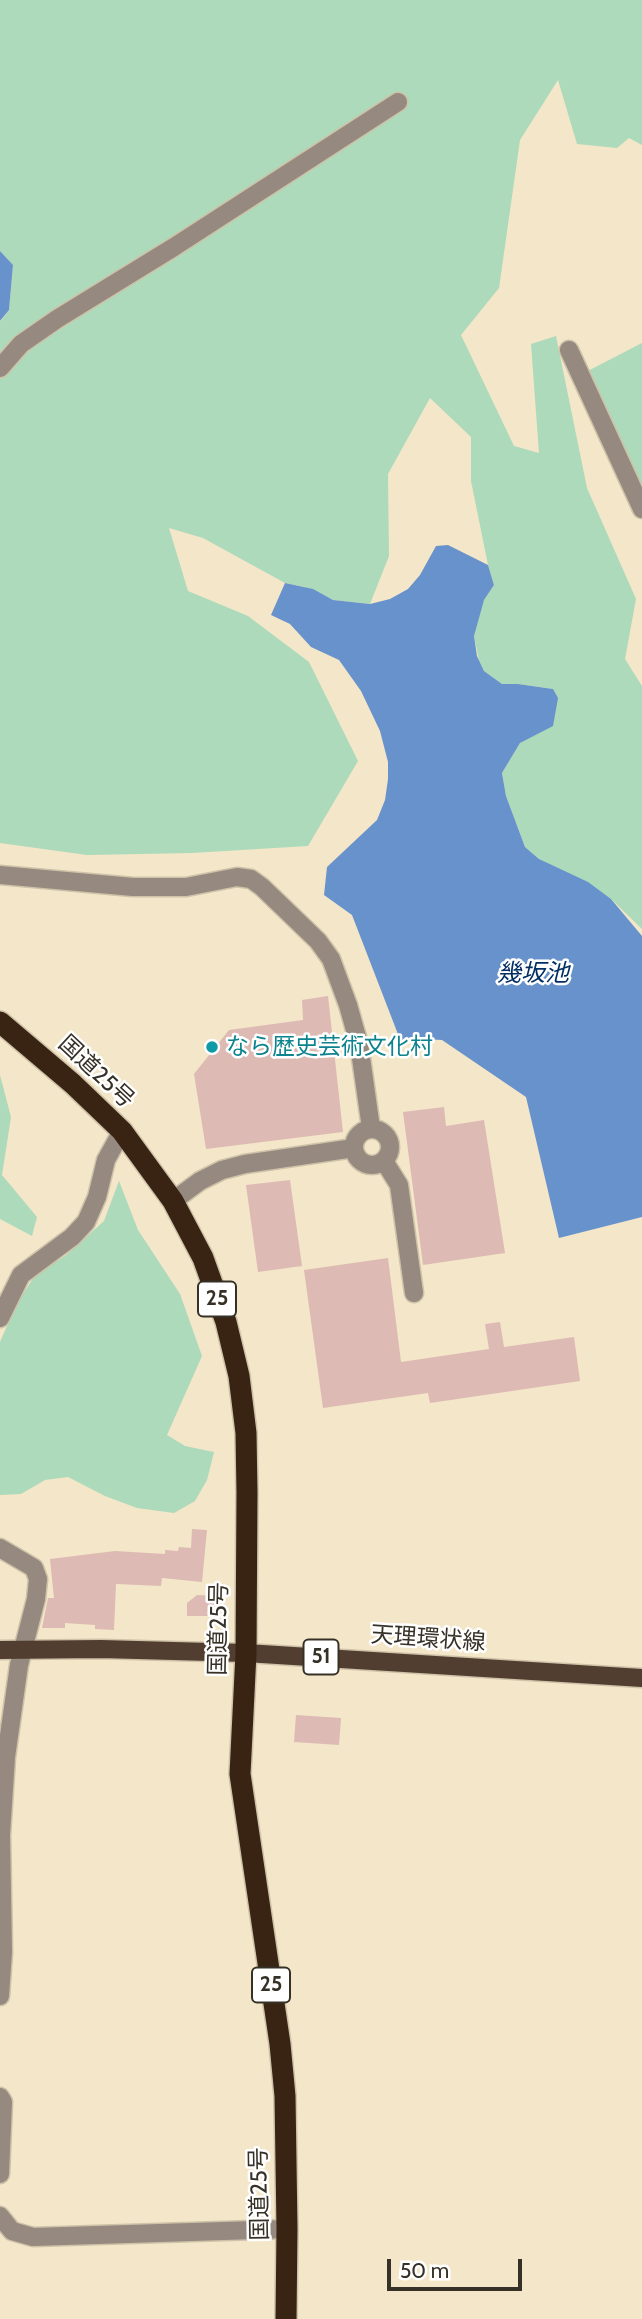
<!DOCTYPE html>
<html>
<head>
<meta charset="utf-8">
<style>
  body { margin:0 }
  #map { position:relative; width:642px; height:2319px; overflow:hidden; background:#f4e6c8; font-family:Cabin,sans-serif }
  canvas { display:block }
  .scale { position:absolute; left:387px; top:2259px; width:135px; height:32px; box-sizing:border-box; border:4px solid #363126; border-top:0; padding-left:9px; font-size:21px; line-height:24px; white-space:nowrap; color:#363126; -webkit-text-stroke:5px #fff; paint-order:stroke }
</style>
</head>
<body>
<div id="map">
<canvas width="642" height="2319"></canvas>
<div class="scale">50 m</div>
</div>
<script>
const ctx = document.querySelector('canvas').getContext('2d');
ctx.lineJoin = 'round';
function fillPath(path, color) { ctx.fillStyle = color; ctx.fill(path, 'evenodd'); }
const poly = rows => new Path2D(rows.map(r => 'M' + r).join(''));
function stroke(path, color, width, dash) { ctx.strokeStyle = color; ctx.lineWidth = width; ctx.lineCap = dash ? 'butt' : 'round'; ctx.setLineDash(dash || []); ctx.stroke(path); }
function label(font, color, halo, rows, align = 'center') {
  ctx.font = font + ' Cabin,"Noto Sans JP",sans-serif'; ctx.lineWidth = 5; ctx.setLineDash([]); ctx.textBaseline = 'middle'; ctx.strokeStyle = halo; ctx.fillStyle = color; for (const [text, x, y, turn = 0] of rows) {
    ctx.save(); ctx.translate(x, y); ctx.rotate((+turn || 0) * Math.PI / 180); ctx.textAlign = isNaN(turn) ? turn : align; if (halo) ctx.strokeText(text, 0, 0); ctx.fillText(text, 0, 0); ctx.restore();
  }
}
const green = poly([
  [0,0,642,0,642,145,629,138,617,148,577,144,558,80,520,140,499,288,461,335,514,446,539,453,531,344,556,336,587,488,636,599,625,659,642,686,642,929,611,899,539,859,525,847,506,796,502,773,520,743,531,736,553,689,518,684,502,684,484,671,479,660,474,636,477,617,484,600,494,585,488,565,471,481,471,437,430,398,388,474,389,556,370,604,333,600,304,587,285,583,203,538,169,528,188,591,248,616,309,662,358,761,308,846,192,853,87,855,0,843,0,322,9,310,13,265,0,251],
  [642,343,642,496,580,375],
  [0,1075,11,1117,2,1175,37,1217,32,1236,0,1219],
  [119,1181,138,1230,180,1294,202,1356,167,1435,185,1446,214,1452,207,1480,195,1501,174,1513,137,1508,105,1496,68,1477,45,1480,21,1494,0,1495,0,1342,17,1303,36,1274,65,1256,104,1221]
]);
const water = poly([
  [0,251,13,265,9,310,0,321],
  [448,545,488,565,494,585,484,600,474,636,477,656,484,671,502,684,518,684,553,689,558,698,553,726,520,743,502,773,506,796,525,847,539,859,588,882,611,899,642,936,642,1217,559,1238,526,1097,442,1040,423,1039,401,1042,352,915,324,895,327,867,377,820,385,800,388,779,388,762,380,731,361,691,339,660,311,647,290,624,271,615,285,583,313,589,333,600,370,604,390,599,408,589,420,575,436,546]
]);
const building = poly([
  [328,996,343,1132,206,1149,194,1074,229,1030,303,1020,302,1000],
  [444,1107,446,1126,484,1120,505,1253,423,1265,403,1112],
  [290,1180,302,1266,258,1272,246,1185],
  [388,1258,401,1362,489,1349,485,1324,500,1322,504,1347,574,1337,580,1381,430,1403,428,1393,323,1408,304,1270],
  [192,1529,207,1530,202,1582,162,1578,161,1586,116,1584,114,1630,95,1629,95,1625,65,1623,65,1628,42,1628,48,1598,54,1598,50,1559,115,1551,165,1554,165,1550,178,1551,179,1547,191,1548],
  [197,1595,220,1596,220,1616,187,1616,187,1603],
  [296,1715,341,1718,339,1745,294,1742]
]);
const minor = poly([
  [569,350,642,509],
  [0,368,21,344,57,319,174,247,398,102],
  [0,875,133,887,186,887,237,877,251,879,262,887,318,941,331,959,348,1005,359,1044,371,1128],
  '354 1147a18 18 0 1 1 36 0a18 18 0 1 1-36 0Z',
  [384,1161,399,1185,414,1293],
  [173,1201,200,1181,222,1170,245,1164,354,1148],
  [0,1318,21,1275,72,1237,86,1222,97,1197,106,1160,122,1131],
  [0,1548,34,1568,38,1579,36,1599,19,1665,6,1757,1,1835,3,1952,0,1996],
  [0,2097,3,2102,0,2174],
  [0,2216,12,2231,33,2237,287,2229]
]);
const major = poly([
  [0,1650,101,1649,246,1653,642,1678]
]);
const highway = poly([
  [0,1022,73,1084,122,1131,173,1201,203,1258,226,1322,239,1376,246,1433,247,1493,246,1653,240,1774,280,2044,285,2096,287,2229,286,2319]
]);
const markers = [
  [212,1047,7,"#0f9aa8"]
];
const shields = [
  [217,1299,38],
  [321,1657,35],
  [271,1985,38]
];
const shieldNames = [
  ["25",217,1299],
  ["51",321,1657],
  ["25",271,1985]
];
const cultureNames = [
  ["なら歴史芸術文化村",226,1047]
];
const streetNames = [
  ["国道25号",96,1072,43],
  ["国道25号",219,1629,-89],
  ["天理環状線",428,1639,4],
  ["国道25号",260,2194,-91]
];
const waterNames = [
  ["幾坂池",533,974]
];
fillPath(green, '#acdabb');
fillPath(water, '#6792cc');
fillPath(building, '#ddbab4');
stroke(minor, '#cec2a8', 21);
stroke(major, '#cec2a8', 21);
stroke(highway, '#cec2a8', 24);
stroke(minor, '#958980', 18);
stroke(major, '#513e30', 18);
stroke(highway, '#392414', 21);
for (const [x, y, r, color] of markers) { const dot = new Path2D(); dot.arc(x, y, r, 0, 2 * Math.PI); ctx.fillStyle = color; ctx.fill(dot); stroke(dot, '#fff', 2.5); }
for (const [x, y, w] of shields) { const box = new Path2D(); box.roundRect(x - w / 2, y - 17.5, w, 35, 5); ctx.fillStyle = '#fff'; ctx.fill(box); stroke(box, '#363126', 2); }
label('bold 21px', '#363126', null, shieldNames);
label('23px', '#0d838f', '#fff', cultureNames, 'left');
label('23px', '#363126', '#fff', streetNames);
label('italic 24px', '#022e63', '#fff', waterNames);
</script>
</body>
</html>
